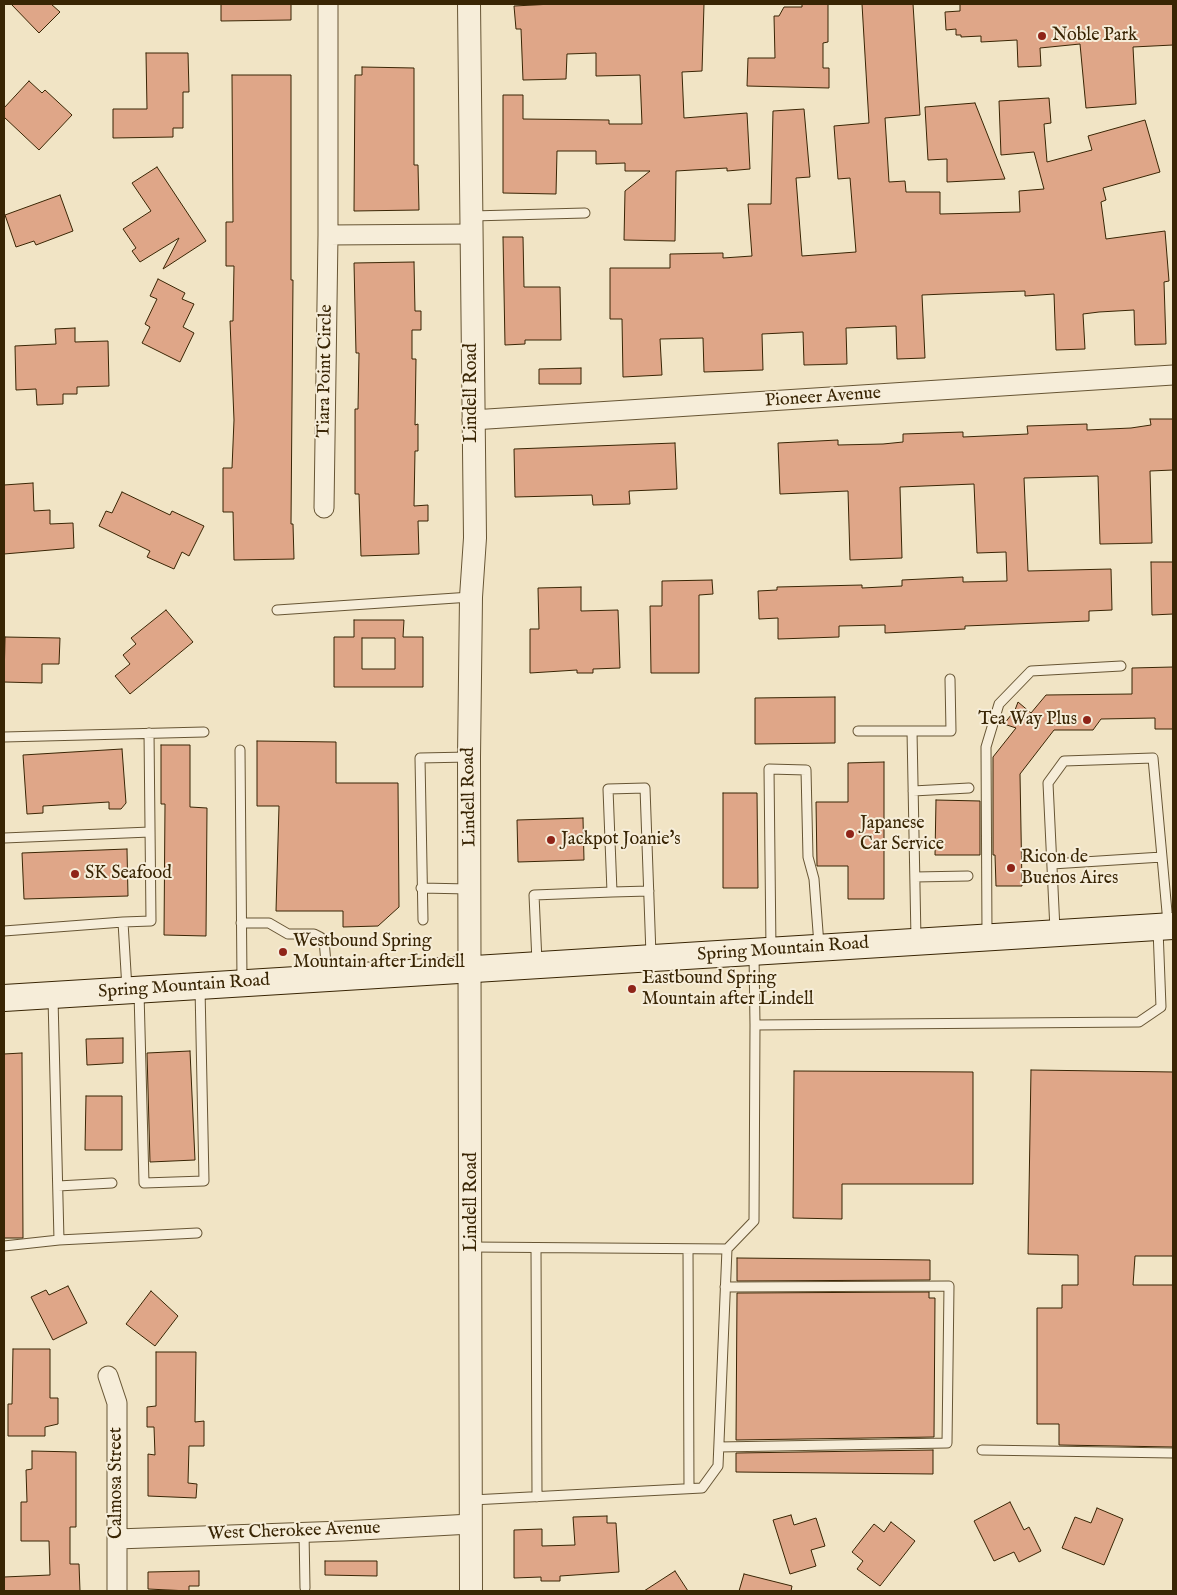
<!DOCTYPE html>
<html>
<head>
<meta charset="utf-8">
<style>
  body { margin:0 }
  #map { position:relative; width:1177px; height:1595px; overflow:hidden; background:#f1e4c5; font-family:"IM FELL English",serif }
  canvas { display:block }
  .frame { position:absolute; inset:0; border:5px solid #392504; pointer-events:none }
</style>
</head>
<body>
<div id="map">
<canvas width="1177" height="1595"></canvas>
<div class="frame"></div>
</div>
<script>
const ctx = document.querySelector('canvas').getContext('2d');
ctx.lineJoin = 'round';
function fillPath(path, color) { ctx.fillStyle = color; ctx.fill(path, 'evenodd'); }
const poly = rows => new Path2D(rows.map(r => 'M' + r).join(''));
function stroke(path, color, width, dash) { ctx.strokeStyle = color; ctx.lineWidth = width; ctx.lineCap = dash ? 'butt' : 'round'; ctx.setLineDash(dash || []); ctx.stroke(path); }
function label(font, color, halo, rows, align = 'center') {
  ctx.font = font + ' "IM FELL English",serif'; ctx.lineWidth = 4; ctx.setLineDash([]); ctx.textBaseline = 'middle'; ctx.strokeStyle = halo; ctx.fillStyle = color; for (const [text, x, y, turn = 0] of rows) {
    ctx.save(); ctx.translate(x, y); ctx.rotate((+turn || 0) * Math.PI / 180); ctx.textAlign = isNaN(turn) ? turn : align; if (halo) ctx.strokeText(text, 0, 0); ctx.fillText(text, 0, 0); ctx.restore();
  }
}
const building = poly([
  [11,4,51,4,60,12,39,33,11,4],
  [221,4,291,4,291,20,221,21,221,4],
  [553,4,704,4,702,71,682,72,684,118,747,113,750,169,727,171,727,168,676,171,675,241,624,240,625,191,650,171,625,171,625,163,596,164,596,151,557,151,556,194,503,193,503,95,523,95,523,119,609,120,609,124,642,124,640,75,596,76,596,53,567,54,566,79,523,80,521,29,516,29,514,6,553,4],
  [802,4,828,4,828,42,823,43,823,68,829,68,829,88,747,86,748,58,775,58,774,16,779,16,784,7,802,7,802,4],
  [862,4,913,4,920,115,885,118,889,182,905,181,906,192,940,192,940,214,1020,212,1019,191,1044,189,1034,152,1001,155,999,101,1049,98,1051,123,1044,124,1047,162,1092,150,1088,136,1145,120,1160,172,1103,188,1106,200,1101,202,1106,239,1165,231,1169,281,1164,282,1166,344,1135,345,1134,310,1099,312,1083,314,1085,349,1056,350,1054,294,1025,296,1025,291,945,294,922,295,925,358,897,359,896,326,846,328,847,364,804,365,803,332,762,334,763,370,704,372,703,338,660,339,662,375,623,377,622,319,610,319,610,268,670,268,670,254,723,253,723,258,752,256,748,204,771,204,773,111,804,109,810,177,796,178,802,256,856,252,850,178,838,179,834,126,869,123,862,4],
  [960,4,1173,4,1173,45,1133,47,1136,104,1086,108,1080,44,1040,48,1041,66,1018,67,1017,40,981,42,981,36,961,37,961,35,956,35,956,29,946,30,945,12,960,11,960,4],
  [146,53,188,53,189,92,183,92,183,128,173,128,173,137,113,138,113,109,147,109,146,53],
  [362,67,414,68,414,165,418,165,419,210,354,211,355,75,362,75,362,67],
  [232,75,291,75,291,280,293,280,291,524,293,524,294,559,234,560,233,512,223,512,223,468,232,468,234,420,230,321,233,321,234,266,226,266,226,222,233,222,232,75],
  [29,81,42,93,45,90,72,115,39,150,4,117,4,108,29,81],
  [975,103,1005,179,947,182,947,159,928,160,925,107,975,103],
  [157,167,206,241,163,269,179,238,140,262,132,251,136,248,123,229,151,211,132,183,157,167],
  [60,195,73,231,36,245,34,241,16,247,5,215,60,195],
  [503,237,523,237,524,287,560,287,561,340,525,340,525,344,505,345,503,237],
  [414,262,415,311,421,311,421,330,412,330,412,359,416,359,415,425,418,424,418,451,415,451,414,506,428,505,428,521,418,521,419,554,361,556,359,494,355,494,355,409,358,409,359,353,356,353,354,263,414,262],
  [158,279,185,293,182,299,194,304,183,327,194,333,180,362,142,343,150,327,145,324,157,299,150,296,158,279],
  [75,328,75,342,108,341,109,386,77,387,77,394,63,394,63,404,37,405,36,389,16,390,15,346,56,344,55,329,75,328],
  [581,368,581,384,539,384,539,369,581,368],
  [1150,419,1173,419,1173,470,1150,471,1152,543,1100,544,1098,476,1024,478,1028,571,1111,569,1112,610,1089,611,1089,621,965,626,965,629,885,633,885,625,839,626,839,637,778,639,778,618,759,619,758,591,777,590,777,587,862,585,862,588,902,586,902,580,963,577,963,582,1007,581,1006,552,977,553,974,484,900,487,902,558,850,560,848,491,780,494,778,443,838,440,838,445,883,444,903,442,903,434,963,432,963,437,1007,435,1028,434,1027,426,1087,424,1087,430,1131,428,1151,425,1150,419],
  [675,443,677,489,629,491,630,504,593,505,592,495,515,497,514,449,675,443],
  [33,483,34,511,50,510,50,524,73,523,74,548,4,554,4,485,33,483],
  [122,492,170,515,172,511,204,526,189,556,182,552,174,569,147,557,150,551,99,526,106,511,112,513,122,492],
  [1151,562,1173,562,1173,614,1152,615,1151,562],
  [712,580,713,594,699,595,699,673,651,673,650,606,662,606,662,581,712,580],
  [581,587,581,611,618,610,620,668,593,669,593,673,577,673,577,670,530,673,530,629,539,629,538,588,581,587],
  [166,610,193,642,130,694,115,676,130,664,123,655,136,644,131,638,166,610],
  [354,620,404,620,403,637,423,637,423,687,334,687,334,637,354,637,354,620],
  [362,638,395,638,395,669,362,669,362,638],
  [5,637,60,638,59,664,42,664,42,683,4,682,5,637],
  [1173,667,1173,729,1155,729,1155,718,1101,719,1093,730,1054,730,1020,774,1022,886,996,886,995,855,993,855,993,757,1016,728,1004,724,1015,710,1018,702,1031,713,1046,695,1132,694,1132,668,1173,667],
  [835,697,835,743,755,744,755,698,835,697],
  [257,741,336,742,336,783,398,783,399,907,378,926,343,927,343,911,276,911,279,806,257,806,257,741],
  [161,745,190,745,190,807,207,808,206,936,164,935,165,804,161,804,161,745],
  [122,749,126,803,121,809,109,809,109,802,43,806,43,813,27,814,23,755,122,749],
  [884,762,884,899,848,899,848,866,817,866,816,802,848,802,848,763,884,762],
  [723,793,757,793,758,888,723,888,723,793],
  [936,800,980,801,980,855,935,855,936,800],
  [583,818,584,860,518,862,517,820,583,818],
  [127,849,128,896,24,899,22,853,127,849],
  [123,1038,123,1063,87,1065,86,1039,123,1038],
  [190,1051,195,1160,150,1162,147,1053,190,1051],
  [22,1053,23,1238,4,1238,4,1054,22,1053],
  [1031,1070,1173,1072,1173,1256,1135,1256,1133,1285,1173,1285,1173,1447,1059,1445,1059,1424,1037,1424,1037,1308,1062,1308,1062,1285,1078,1285,1078,1255,1028,1254,1031,1070],
  [794,1071,973,1072,973,1184,842,1184,842,1219,793,1218,794,1071],
  [86,1096,122,1096,122,1150,85,1150,86,1096],
  [737,1258,930,1260,930,1280,737,1281,737,1258],
  [68,1286,87,1323,53,1340,31,1297,46,1290,49,1295,68,1286],
  [151,1291,178,1316,155,1346,126,1324,151,1291],
  [929,1292,929,1298,935,1298,934,1437,736,1440,737,1293,929,1292],
  [13,1349,50,1349,50,1398,58,1398,58,1424,45,1427,45,1436,8,1436,8,1404,12,1404,13,1349],
  [156,1352,196,1352,195,1422,204,1421,204,1446,189,1446,188,1483,197,1484,196,1498,148,1496,148,1454,155,1455,154,1427,147,1427,147,1407,156,1406,156,1352],
  [933,1450,933,1474,736,1472,736,1453,933,1450],
  [32,1451,76,1452,76,1527,70,1527,70,1564,79,1564,80,1591,4,1591,4,1577,50,1575,49,1541,21,1541,21,1502,27,1502,26,1470,32,1469,32,1451],
  [1010,1502,1024,1530,1029,1527,1041,1551,1019,1562,1014,1552,994,1561,974,1521,1010,1502],
  [1097,1508,1123,1519,1104,1565,1062,1548,1075,1517,1091,1523,1097,1508],
  [791,1515,794,1525,816,1518,825,1546,811,1550,816,1566,790,1574,773,1520,791,1515],
  [607,1516,607,1523,616,1523,619,1572,560,1576,560,1581,541,1581,541,1577,514,1578,514,1530,542,1529,542,1546,575,1545,573,1517,607,1516],
  [891,1522,915,1541,880,1586,857,1569,863,1561,852,1552,874,1524,884,1532,891,1522],
  [325,1561,377,1561,377,1576,325,1575,325,1561],
  [199,1571,199,1586,189,1586,189,1591,148,1589,148,1572,199,1571],
  [675,1571,688,1591,644,1591,675,1571],
  [744,1574,792,1586,791,1591,739,1591,744,1574]
]);
const service = poly([
  [472,216,585,213],
  [277,610,471,597],
  [858,731,912,731,916,939],
  [912,731,951,731,950,679],
  [4,737,204,732],
  [240,750,242,980],
  [913,791,969,788],
  [4,838,150,832],
  [1052,864,1162,857],
  [915,877,968,876],
  [421,888,469,889],
  [612,892,649,891],
  [423,920,420,758,469,757],
  [241,923,269,923,288,934,314,934,320,937,324,940,327,975],
  [1055,930,1048,783,1064,761,1153,758,1168,923],
  [4,931,123,922],
  [987,934,986,747,999,704,1031,671,1121,666],
  [771,950,769,769,806,770,808,857,814,879,819,945],
  [754,954,755,1025,1139,1022,1161,1007,1158,929],
  [537,962,534,895,612,892,608,789,645,788,651,955],
  [127,989,123,922,151,921,149,733],
  [139,992,144,1183,204,1181,200,988],
  [53,998,59,1240,197,1233],
  [58,1186,112,1183],
  [4,1246,59,1240],
  [472,1247,727,1249,754,1221,755,1025],
  [536,1248,537,1497],
  [688,1249,689,1488],
  [719,1447,947,1443,949,1286,725,1287],
  [982,1450,1173,1453],
  [472,1500,702,1488,718,1466,727,1249],
  [304,1532,305,1588]
]);
const minor = poly([
  [328,235,472,234],
  [472,420,1173,375],
  [324,508,328,235,328,4],
  [108,1376,117,1403,117,1591],
  [117,1539,343,1531,471,1524]
]);
const tertiary = poly([
  [469,4,475,538,471,597,469,757,471,1591]
]);
const secondary = poly([
  [4,998,1173,926]
]);
const markers = [
  [1042,36,5,"#8f2418"],
  [1087,720,5,"#8f2418"],
  [850,834,5,"#8f2418"],
  [551,840,5,"#8f2418"],
  [1011,868,5,"#8f2418"],
  [75,874,5,"#8f2418"],
  [283,952,5,"#8f2418"],
  [632,989,5,"#8f2418"]
];
const poiNames = [
  ["Noble Park",1052,36],
  ["Tea Way Plus",1077,720,"right"],
  ["Japanese",860,824],
  ["Car Service",860,845],
  ["Jackpot Joanie's",561,840],
  ["Ricon de",1021,858],
  ["Buenos Aires",1021,879],
  ["SK Seafood",85,874],
  ["Westbound Spring",293,942],
  ["Mountain after Lindell",293,963],
  ["Eastbound Spring",642,979],
  ["Mountain after Lindell",642,1000]
];
const streetNames = [
  ["Tiara Point Circle",326,371,-89],
  ["Lindell Road",472,393,-90],
  ["Pioneer Avenue",823,398,-4],
  ["Lindell Road",470,797,-91],
  ["Spring Mountain Road",783,950,-4],
  ["Spring Mountain Road",184,987,-4],
  ["Lindell Road",472,1202,-90],
  ["Calmosa Street",117,1483,-90],
  ["West Cherokee Avenue",294,1532,-2]
];
fillPath(building, '#dfa688');
stroke(building, '#392504', 1);
stroke(service, '#675534', 11);
stroke(minor, '#675534', 21);
stroke(tertiary, '#675534', 24);
stroke(secondary, '#392504', 28);
stroke(service, '#f6edd9', 9);
stroke(minor, '#f6edd9', 19);
stroke(tertiary, '#f6edd9', 22);
stroke(secondary, '#f6edd9', 26);
for (const [x, y, r, color] of markers) { const dot = new Path2D(); dot.arc(x, y, r, 0, 2 * Math.PI); ctx.fillStyle = color; ctx.fill(dot); stroke(dot, '#f6edd9', 2); }
label('18px', '#392504', '#f6edd9', poiNames, 'left');
label('18px', '#392504', '#f6edd9', streetNames);
</script>
</body>
</html>
